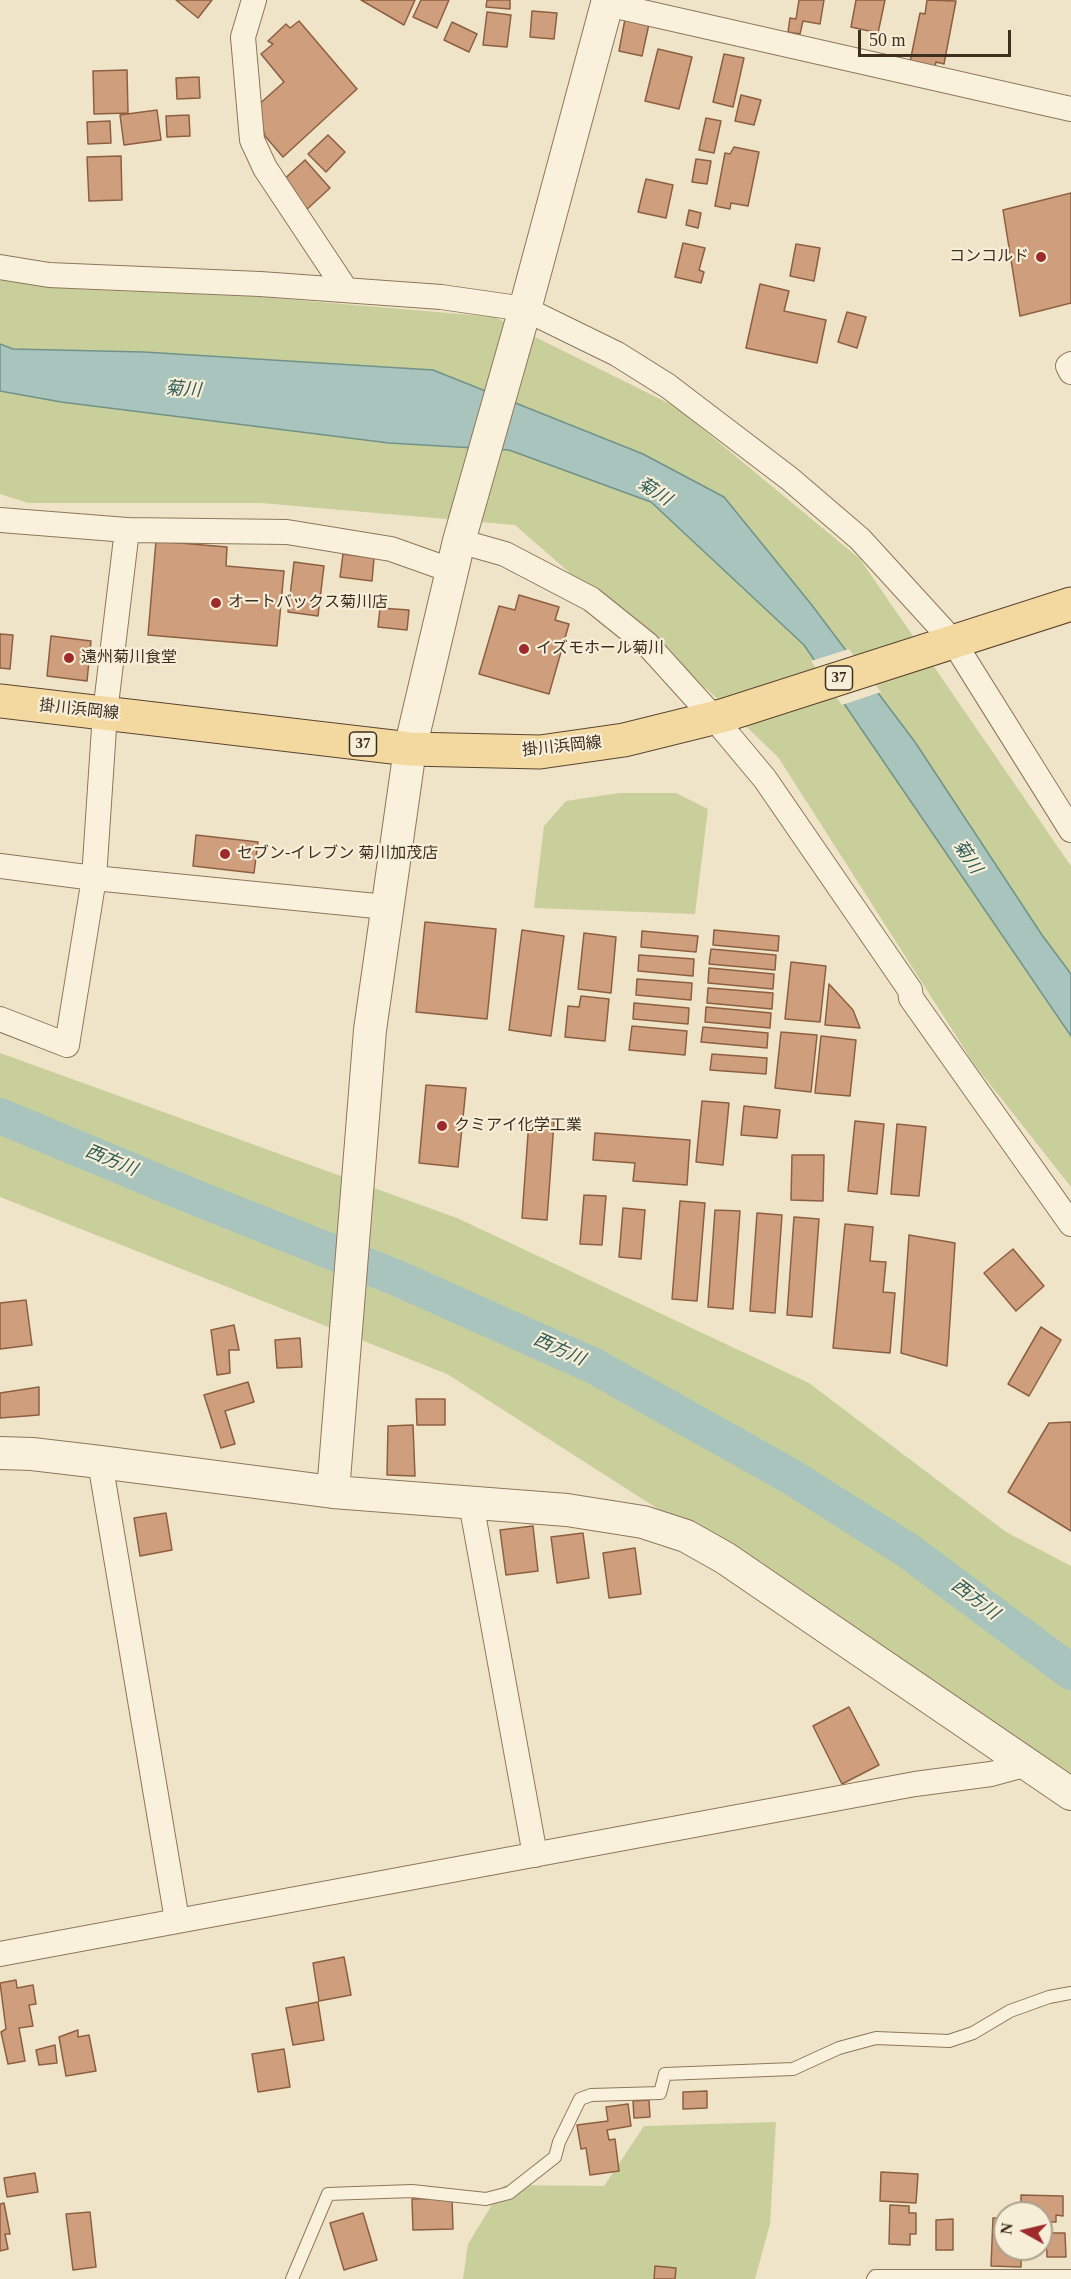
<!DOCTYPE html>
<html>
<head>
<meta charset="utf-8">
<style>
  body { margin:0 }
  #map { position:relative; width:1071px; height:2279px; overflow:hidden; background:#f0e4c8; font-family:"Times New Roman",serif }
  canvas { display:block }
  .north { position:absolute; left:993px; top:2201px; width:60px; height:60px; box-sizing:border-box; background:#f7eed8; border:2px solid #ada18e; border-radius:50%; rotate:278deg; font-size:16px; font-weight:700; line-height:24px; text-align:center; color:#3d2e20 }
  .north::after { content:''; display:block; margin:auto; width:21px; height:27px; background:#9e2a2b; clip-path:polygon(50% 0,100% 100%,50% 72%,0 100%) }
  .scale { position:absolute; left:858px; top:30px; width:153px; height:27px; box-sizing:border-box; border:3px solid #3d2e20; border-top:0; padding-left:8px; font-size:18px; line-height:21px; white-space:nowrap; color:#3d2e20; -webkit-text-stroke:4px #f7eed8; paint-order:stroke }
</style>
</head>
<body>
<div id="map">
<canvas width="1071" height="2279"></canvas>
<div class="north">N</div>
<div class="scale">50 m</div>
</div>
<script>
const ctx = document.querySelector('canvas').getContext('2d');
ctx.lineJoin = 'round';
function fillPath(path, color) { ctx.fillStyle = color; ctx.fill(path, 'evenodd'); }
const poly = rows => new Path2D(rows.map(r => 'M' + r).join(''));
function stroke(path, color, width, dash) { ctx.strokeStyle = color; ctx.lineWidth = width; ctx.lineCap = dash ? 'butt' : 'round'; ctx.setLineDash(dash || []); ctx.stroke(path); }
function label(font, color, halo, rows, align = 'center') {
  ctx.font = font + ' "Times New Roman","Noto Sans JP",serif'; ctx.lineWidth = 4.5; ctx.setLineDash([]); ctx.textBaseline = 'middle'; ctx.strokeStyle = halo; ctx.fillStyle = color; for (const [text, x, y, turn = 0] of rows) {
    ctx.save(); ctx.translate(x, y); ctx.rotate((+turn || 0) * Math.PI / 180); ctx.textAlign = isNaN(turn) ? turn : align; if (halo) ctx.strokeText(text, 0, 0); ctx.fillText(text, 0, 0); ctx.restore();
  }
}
const green = poly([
  [0,275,76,289,261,297,495,317,676,407,860,559,1071,866,1071,1187,974,1064,778,757,709,691,651,644,515,525,261,503,28,503,0,494],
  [619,793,676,793,708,809,695,914,534,908,544,826,566,801],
  [0,1053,457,1218,809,1383,1006,1532,1071,1566,1071,1773,447,1374,0,1197],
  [776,2122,770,2224,755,2279,463,2279,468,2244,504,2185,604,2186,644,2126]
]);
const water = poly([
  [0,344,13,349,144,352,433,370,643,454,724,497,811,604,915,742,1042,935,1071,974,1071,1036,804,645,651,502,509,450,389,443,61,402,0,391,0,344]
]);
const pier = poly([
  [849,649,881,692,842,705,811,661]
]);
const river = poly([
  [0,1116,199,1199,397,1278,594,1366,790,1476,907,1550,1071,1672]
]);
const building = poly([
  [176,0,212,0,198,18,176,0],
  [361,0,415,0,404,25,361,0],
  [421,0,449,0,437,28,413,17,421,0],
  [487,0,510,0,510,9,486,7,487,0],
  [799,0,824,0,820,24,803,21,800,34,788,32,790,18,796,19,799,0],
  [856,0,885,0,878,33,851,27,856,0],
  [927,0,956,1,944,64,936,62,935,67,910,62,920,13,925,14,927,0],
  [532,11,557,13,554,39,530,37,532,11],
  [487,12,511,15,507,47,483,45,487,12],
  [625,19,649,24,642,56,619,51,625,19],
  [299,21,357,89,283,157,265,136,256,107,284,82,261,54,273,44,268,41,286,24,290,28,299,21],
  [452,22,477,34,469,52,444,40,452,22],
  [658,49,692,57,679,109,645,101,658,49],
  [724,54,744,58,733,107,713,102,724,54],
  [127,70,128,113,94,114,93,71,127,70],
  [199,77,200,98,177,99,176,78,199,77],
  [741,95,761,100,754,125,735,121,741,95],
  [157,110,161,140,124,145,120,115,157,110],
  [189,115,190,136,167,137,166,116,189,115],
  [706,118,721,121,714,153,699,150,706,118],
  [110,121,111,143,88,144,87,122,110,121],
  [328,135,345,152,326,172,308,154,328,135],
  [734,147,759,152,748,206,731,203,730,209,715,206,725,153,730,154,734,147],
  [121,156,122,200,89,201,87,157,121,156],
  [696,159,711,161,707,184,692,182,696,159],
  [305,160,330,188,305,211,280,183,305,160],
  [646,179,673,185,666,218,638,212,646,179],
  [1071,193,1071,303,1020,316,1003,210,1071,193],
  [689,210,701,213,698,228,686,225,689,210],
  [683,243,705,248,699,270,704,272,701,283,675,277,683,243],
  [796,244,820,248,814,281,790,276,796,244],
  [760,284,789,291,784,311,826,320,817,363,746,348,760,284],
  [847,312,866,317,857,348,838,342,847,312],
  [156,541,227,547,226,566,284,571,277,646,148,635,156,541],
  [343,554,374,558,372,581,340,577,343,554],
  [294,562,324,566,318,616,288,612,294,562],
  [519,595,559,607,555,620,569,624,549,694,479,674,499,606,515,610,519,595],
  [380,608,409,610,407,630,378,627,380,608],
  [0,634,13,635,10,669,0,668,0,634],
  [51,636,91,641,87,681,47,676,51,636],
  [196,835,258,842,254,873,193,866,196,835],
  [425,922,496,929,487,1019,416,1012,425,922],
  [522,930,564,936,551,1036,509,1030,522,930],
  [714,930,779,936,778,951,713,945,714,930],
  [642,931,698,936,696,952,641,947,642,931],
  [584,933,616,937,611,993,578,989,584,933],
  [711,949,776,955,775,970,709,964,711,949],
  [639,955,694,959,693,976,638,971,639,955],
  [791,962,826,966,820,1022,785,1019,791,962],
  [709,968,774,974,773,989,708,983,709,968],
  [637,979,692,983,691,1000,636,995,637,979],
  [829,984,853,1010,860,1028,825,1025,829,984],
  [708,988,773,993,772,1009,707,1003,708,988],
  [581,996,609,999,605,1041,565,1037,568,1006,579,1007,581,996],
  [634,1003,689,1008,688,1024,633,1019,634,1003],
  [706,1007,771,1013,770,1028,705,1022,706,1007],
  [632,1026,687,1031,685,1055,629,1050,632,1026],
  [703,1027,768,1033,767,1048,701,1042,703,1027],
  [781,1032,817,1035,811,1092,775,1088,781,1032],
  [821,1036,856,1040,850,1096,815,1093,821,1036],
  [712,1054,767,1058,766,1074,710,1070,712,1054],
  [426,1085,466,1088,458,1167,419,1163,426,1085],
  [702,1101,729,1103,723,1165,696,1162,702,1101],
  [744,1106,780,1110,777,1138,741,1135,744,1106],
  [529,1120,554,1122,547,1220,522,1218,529,1120],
  [855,1121,884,1124,877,1194,848,1191,855,1121],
  [897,1124,926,1127,919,1196,891,1194,897,1124],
  [595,1133,690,1140,687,1185,633,1181,635,1163,593,1160,595,1133],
  [792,1155,824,1155,823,1201,791,1200,792,1155],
  [584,1195,606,1196,602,1245,580,1244,584,1195],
  [680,1201,705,1203,697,1301,672,1299,680,1201],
  [623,1208,645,1210,641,1259,619,1257,623,1208],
  [715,1210,740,1211,733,1309,708,1307,715,1210],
  [757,1213,782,1215,775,1313,750,1311,757,1213],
  [794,1217,819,1219,812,1317,787,1315,794,1217],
  [845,1224,873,1227,870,1261,886,1262,883,1292,895,1293,890,1353,833,1348,845,1224],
  [909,1235,955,1243,947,1366,901,1353,909,1235],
  [1013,1249,1044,1286,1016,1311,984,1273,1013,1249],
  [26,1300,32,1345,0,1349,0,1303,26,1300],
  [234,1325,239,1350,229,1350,230,1373,217,1375,211,1330,234,1325],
  [1041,1327,1061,1340,1029,1396,1008,1384,1041,1327],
  [300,1338,302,1367,277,1368,275,1340,300,1338],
  [248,1382,254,1402,225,1411,235,1444,221,1448,204,1395,248,1382],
  [39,1387,39,1415,0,1418,0,1393,39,1387],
  [416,1399,445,1399,445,1425,417,1425,416,1399],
  [1071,1422,1071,1531,1008,1492,1049,1423,1071,1422],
  [413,1425,415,1476,387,1475,388,1426,413,1425],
  [166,1513,172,1550,140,1556,134,1518,166,1513],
  [533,1526,538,1571,506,1575,500,1530,533,1526],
  [583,1533,589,1578,557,1583,551,1537,583,1533],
  [635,1548,641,1594,609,1598,603,1553,635,1548],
  [849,1707,879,1765,842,1784,813,1726,849,1707],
  [344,1957,351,1995,319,2001,313,1963,344,1957],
  [16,1980,17,1988,33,1985,36,2004,29,2005,33,2026,19,2028,25,2061,8,2064,1,2032,6,2029,0,1983,16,1980],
  [318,2002,324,2040,293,2045,286,2008,318,2002],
  [78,2030,78,2037,89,2035,96,2071,66,2076,59,2037,78,2030],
  [55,2045,57,2063,39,2065,36,2050,55,2045],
  [284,2049,290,2087,258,2092,252,2054,284,2049],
  [707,2091,707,2108,683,2109,683,2092,707,2091],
  [649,2100,650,2117,634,2118,633,2101,649,2100],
  [628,2104,631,2126,607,2130,609,2140,615,2139,619,2171,590,2175,586,2148,581,2149,577,2125,608,2121,606,2107,628,2104],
  [881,2172,918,2174,916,2203,880,2201,881,2172],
  [35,2173,38,2192,7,2197,4,2178,35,2173],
  [1021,2195,1063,2196,1063,2216,1056,2215,1056,2222,1041,2222,1041,2213,1021,2213,1021,2195],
  [452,2198,453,2229,413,2230,412,2199,452,2198],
  [4,2203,10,2234,5,2234,8,2249,0,2251,0,2204,4,2203],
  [890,2205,909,2206,909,2213,916,2213,916,2234,910,2234,910,2245,889,2244,890,2205],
  [90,2212,96,2267,73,2270,66,2214,90,2212],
  [363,2213,377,2260,344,2270,330,2223,363,2213],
  [993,2218,1005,2218,1005,2249,1025,2249,1021,2249,1021,2267,991,2266,993,2218],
  [953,2219,953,2250,936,2250,936,2220,953,2219],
  [1046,2233,1065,2233,1066,2257,1047,2257,1046,2233],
  [655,2266,676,2268,675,2279,654,2279,655,2266]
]);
const service = poly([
  [292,2279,328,2194,412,2191,486,2199,509,2193,555,2157,559,2142,580,2099,591,2095,660,2093,665,2074,793,2069,839,2048,876,2038,949,2041,973,2033,1010,2011,1049,1997,1071,1993],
  [873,2279,875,2276,1071,2276]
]);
const minor = poly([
  [254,0,243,37,252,140,265,168,346,290],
  [607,4,1071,109],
  [0,267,49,275,260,284,441,297,525,309,617,354,668,386,790,479,860,539,953,641,1071,830],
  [1071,364,1068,366,1071,372],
  [0,520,127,530,287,532,391,549,453,571],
  [459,541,505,554,591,599,647,644,714,718,765,779,910,990,911,998,1071,1224],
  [0,866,94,878,386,907],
  [0,1019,67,1045,94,878,105,713,127,530],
  [100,1462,177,1920],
  [471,1503,535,1855],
  [0,1954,915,1784,991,1774,1028,1764]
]);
const tertiary = poly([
  [0,1453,32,1454,100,1462,333,1492,567,1510,643,1522,686,1536,725,1558,1071,1794],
  [333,1492,370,1030,410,749,459,541,525,309,608,0]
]);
const primary = poly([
  [0,701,410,749,540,752,624,740,725,715,1071,604]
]);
const markers = [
  [1041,257,6,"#9e2a2b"],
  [216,603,6,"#9e2a2b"],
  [524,649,6,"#9e2a2b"],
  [69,658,6,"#9e2a2b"],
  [225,854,6,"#9e2a2b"],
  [442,1126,6,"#9e2a2b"]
];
const shields = [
  [839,678,27],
  [363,744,27]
];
const shieldNames = [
  ["37",839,678],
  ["37",363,744]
];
const poiNames = [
  ["コンコルド",1029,257,"right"],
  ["オートバックス菊川店",228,603],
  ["イズモホール菊川",536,649],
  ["遠州菊川食堂",81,658],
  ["セブン-イレブン 菊川加茂店",237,854],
  ["クミアイ化学工業",454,1126]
];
const streetNames = [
  ["掛川浜岡線",79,710,6],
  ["掛川浜岡線",562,747,-6]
];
const waterNames = [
  ["菊川",183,390,4],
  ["菊川",654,492,33],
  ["菊川",967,857,56],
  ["西方川",111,1161,22],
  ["西方川",559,1350,24],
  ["西方川",975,1600,37]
];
fillPath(green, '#c9cf9b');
fillPath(water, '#a9c4bc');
stroke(water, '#6f938a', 1.5);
fillPath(pier, '#f0e4c8');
stroke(river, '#a9c4bc', 36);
fillPath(building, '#cf9f7d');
stroke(building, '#8d5f41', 1.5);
stroke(service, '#8d765c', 14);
stroke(minor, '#8d765c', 26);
stroke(tertiary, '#8d765c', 34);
stroke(primary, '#5b4430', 35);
stroke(service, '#faf1dc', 12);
stroke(minor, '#faf1dc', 24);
stroke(tertiary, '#faf1dc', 32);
stroke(primary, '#f3d9a0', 33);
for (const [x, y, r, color] of markers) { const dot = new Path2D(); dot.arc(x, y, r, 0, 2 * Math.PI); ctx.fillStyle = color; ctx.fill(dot); stroke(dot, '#f7eed8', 2); }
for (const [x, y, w] of shields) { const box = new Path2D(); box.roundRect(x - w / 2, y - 12, w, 24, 4.5); ctx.fillStyle = '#f7eed8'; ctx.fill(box); stroke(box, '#3d2e20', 1.5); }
label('bold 15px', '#3d2e20', null, shieldNames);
label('16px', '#3d2e20', '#f7eed8', poiNames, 'left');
label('16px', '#3d2e20', '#f7eed8', streetNames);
label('italic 18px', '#2f5d5a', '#f7eed8', waterNames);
</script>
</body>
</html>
